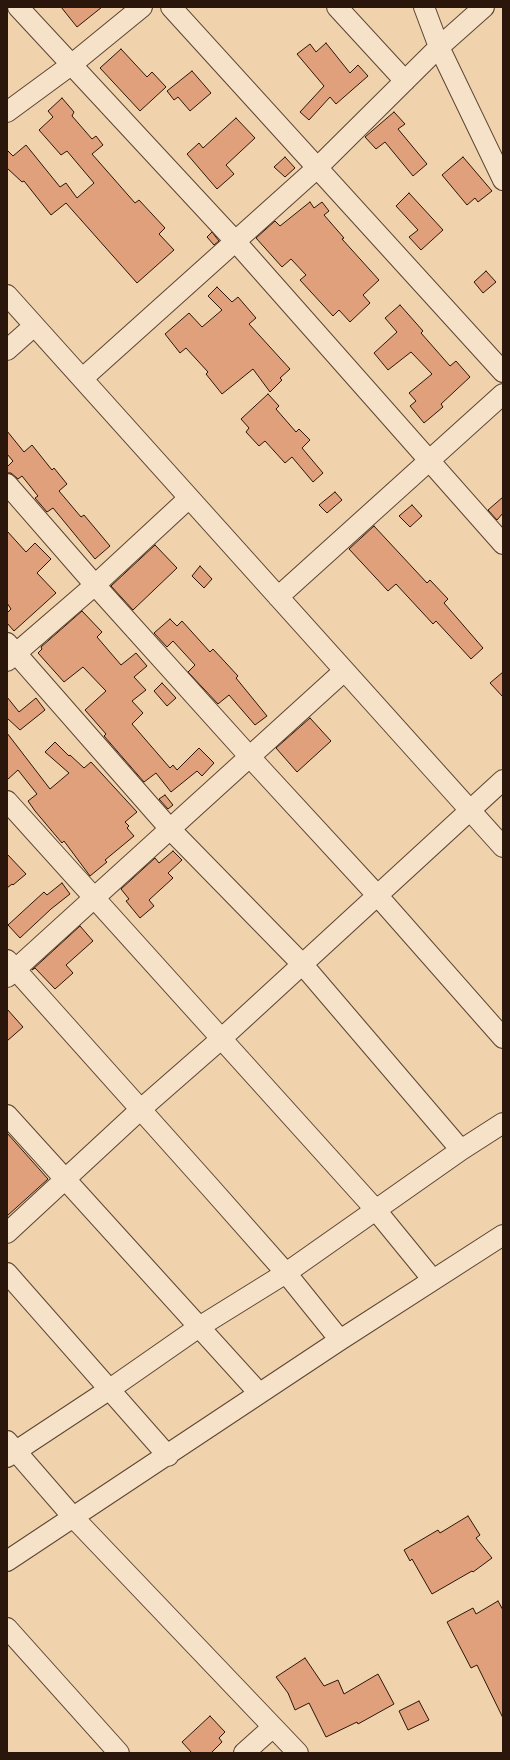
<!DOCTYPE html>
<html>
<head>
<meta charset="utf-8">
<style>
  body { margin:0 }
  #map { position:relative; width:510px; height:1760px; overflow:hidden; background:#f0d3ac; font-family:Vollkorn,serif }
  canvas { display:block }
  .frame { position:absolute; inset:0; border:8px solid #2a160a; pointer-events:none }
</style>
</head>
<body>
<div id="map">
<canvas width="510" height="1760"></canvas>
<div class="frame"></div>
</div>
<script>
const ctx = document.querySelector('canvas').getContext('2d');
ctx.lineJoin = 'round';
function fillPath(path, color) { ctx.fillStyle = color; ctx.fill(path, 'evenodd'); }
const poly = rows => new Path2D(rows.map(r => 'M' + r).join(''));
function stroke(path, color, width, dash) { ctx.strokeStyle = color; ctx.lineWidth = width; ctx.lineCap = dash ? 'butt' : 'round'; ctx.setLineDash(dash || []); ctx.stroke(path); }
const building = poly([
  [61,7,102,7,77,27,61,7],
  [326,43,350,73,358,65,368,76,336,104,330,97,309,120,300,112,324,86,297,54,310,44,316,52,326,43],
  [121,49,147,77,152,72,166,87,140,111,100,68,121,49],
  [192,71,211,93,190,111,178,97,174,100,167,91,192,71],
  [62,98,74,112,72,116,92,139,96,136,103,145,92,154,135,203,139,200,165,228,159,234,174,250,137,283,66,203,51,215,24,181,22,182,7,168,7,150,13,156,26,145,60,187,66,183,77,198,94,183,67,151,61,155,39,130,53,117,48,111,62,98],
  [394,112,405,124,398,129,427,164,413,176,385,142,376,149,365,137,394,112],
  [236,118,255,138,226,165,234,174,217,189,187,154,199,143,203,148,236,118],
  [285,157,295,168,285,177,274,167,285,157],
  [463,157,492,191,478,202,475,198,467,205,442,175,463,157],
  [409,193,443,230,421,250,409,237,418,230,396,206,409,193],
  [310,202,314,208,322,202,329,211,324,215,344,238,342,239,379,280,363,295,370,303,350,322,339,310,333,316,300,280,306,275,291,259,282,267,256,238,275,221,280,226,310,202],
  [212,232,219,241,214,245,207,237,212,232],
  [486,271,496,282,483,293,474,282,486,271],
  [217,287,232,302,238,297,256,318,249,324,290,369,280,378,282,380,270,392,253,369,222,394,206,374,208,372,186,348,180,353,165,334,189,313,202,327,222,310,208,296,217,287],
  [400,305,423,331,421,333,450,366,456,361,470,377,441,404,443,407,424,423,410,406,416,401,409,393,432,374,411,352,388,370,374,353,397,332,385,318,400,305],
  [268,394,279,406,276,409,296,432,299,429,310,440,302,448,323,473,313,482,292,457,285,463,265,441,259,446,246,432,249,428,241,419,268,394],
  [7,431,24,452,32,445,52,470,54,468,67,484,59,491,81,517,84,515,110,546,95,559,53,508,47,512,35,498,38,496,22,476,18,479,11,473,7,473,7,467,13,461,7,454,7,431],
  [335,492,342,500,327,513,319,505,335,492],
  [503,497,503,513,497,520,488,510,503,497],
  [412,505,422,516,410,527,399,516,412,505],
  [374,526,427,583,430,580,448,599,444,603,483,648,471,659,436,621,433,624,396,584,388,591,349,549,374,526],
  [7,531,26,552,35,543,51,559,37,573,56,593,14,631,7,623,7,613,11,609,7,603,7,531],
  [155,545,177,568,133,610,111,586,155,545],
  [200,566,212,579,204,588,192,576,200,566],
  [82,611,102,632,97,637,121,665,136,653,147,666,134,677,146,690,132,701,143,713,132,724,170,768,173,765,177,770,199,748,214,763,202,776,197,771,171,792,156,773,144,782,104,736,106,734,85,710,106,691,83,667,64,682,38,653,42,649,41,647,82,611],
  [170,619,177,626,182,621,210,652,213,649,238,676,236,678,267,716,255,725,229,695,218,704,188,672,195,665,173,641,167,647,154,633,170,619],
  [503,672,503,697,490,683,503,672],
  [162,683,176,698,167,706,154,691,162,683],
  [7,697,19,712,36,698,45,710,20,730,7,718,7,697],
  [310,718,331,741,297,772,276,748,310,718],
  [7,733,50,789,69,773,45,752,55,742,69,756,70,755,84,768,91,762,137,812,125,822,129,826,127,828,134,836,105,860,107,862,90,876,64,841,62,843,35,811,28,801,37,794,18,770,7,780,7,733],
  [165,795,173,805,168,809,159,799,165,795],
  [173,851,182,860,168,873,173,878,149,900,154,906,140,918,126,901,129,899,121,889,155,858,159,863,173,851],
  [7,854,26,874,13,885,12,884,7,888,7,854],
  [62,883,70,894,51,909,20,938,8,925,44,892,47,895,62,883],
  [80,926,93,941,66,965,73,973,55,989,35,968,32,970,80,926],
  [7,1009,23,1027,7,1041,7,1009],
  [7,1133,48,1179,7,1216,7,1133],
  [468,1516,480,1535,476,1538,492,1558,473,1572,472,1571,432,1594,412,1559,410,1561,404,1550,438,1530,440,1533,468,1516],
  [498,1601,503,1610,503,1718,477,1665,471,1668,447,1622,473,1608,476,1614,498,1601],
  [305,1658,324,1686,338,1680,344,1694,378,1674,394,1704,358,1724,357,1722,326,1737,309,1703,295,1710,288,1693,276,1677,305,1658],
  [419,1701,429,1720,408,1730,399,1711,419,1701],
  [210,1716,225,1732,219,1738,222,1742,211,1753,192,1753,182,1742,210,1716]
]);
const minor = poly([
  [18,7,236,242,503,544],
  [171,7,503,372],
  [337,7,405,81],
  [424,7,439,47,503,180],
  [7,112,71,65,142,7],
  [7,295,503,847],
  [7,350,34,326],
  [83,378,317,168,439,47,484,7],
  [7,484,95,585,249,756,377,895,503,1038],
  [278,597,503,394],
  [7,643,170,829,303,965,461,1150],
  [7,661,95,585,189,498],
  [7,801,375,1209,433,1280],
  [7,960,210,1187,286,1273,340,1340],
  [7,977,344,671],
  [7,1115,259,1393],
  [7,1233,141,1109,221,1039,503,780],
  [7,1273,168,1456],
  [7,1441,73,1517,298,1753],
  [7,1457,110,1389,199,1327,286,1273,461,1150,503,1123],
  [7,1561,340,1340,503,1235],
  [7,1628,119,1753],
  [244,1753,273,1727]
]);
fillPath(building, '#e0a07b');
stroke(building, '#2a160a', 1);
stroke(minor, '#5c4532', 22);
stroke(minor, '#f5e2c9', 20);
</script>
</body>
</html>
